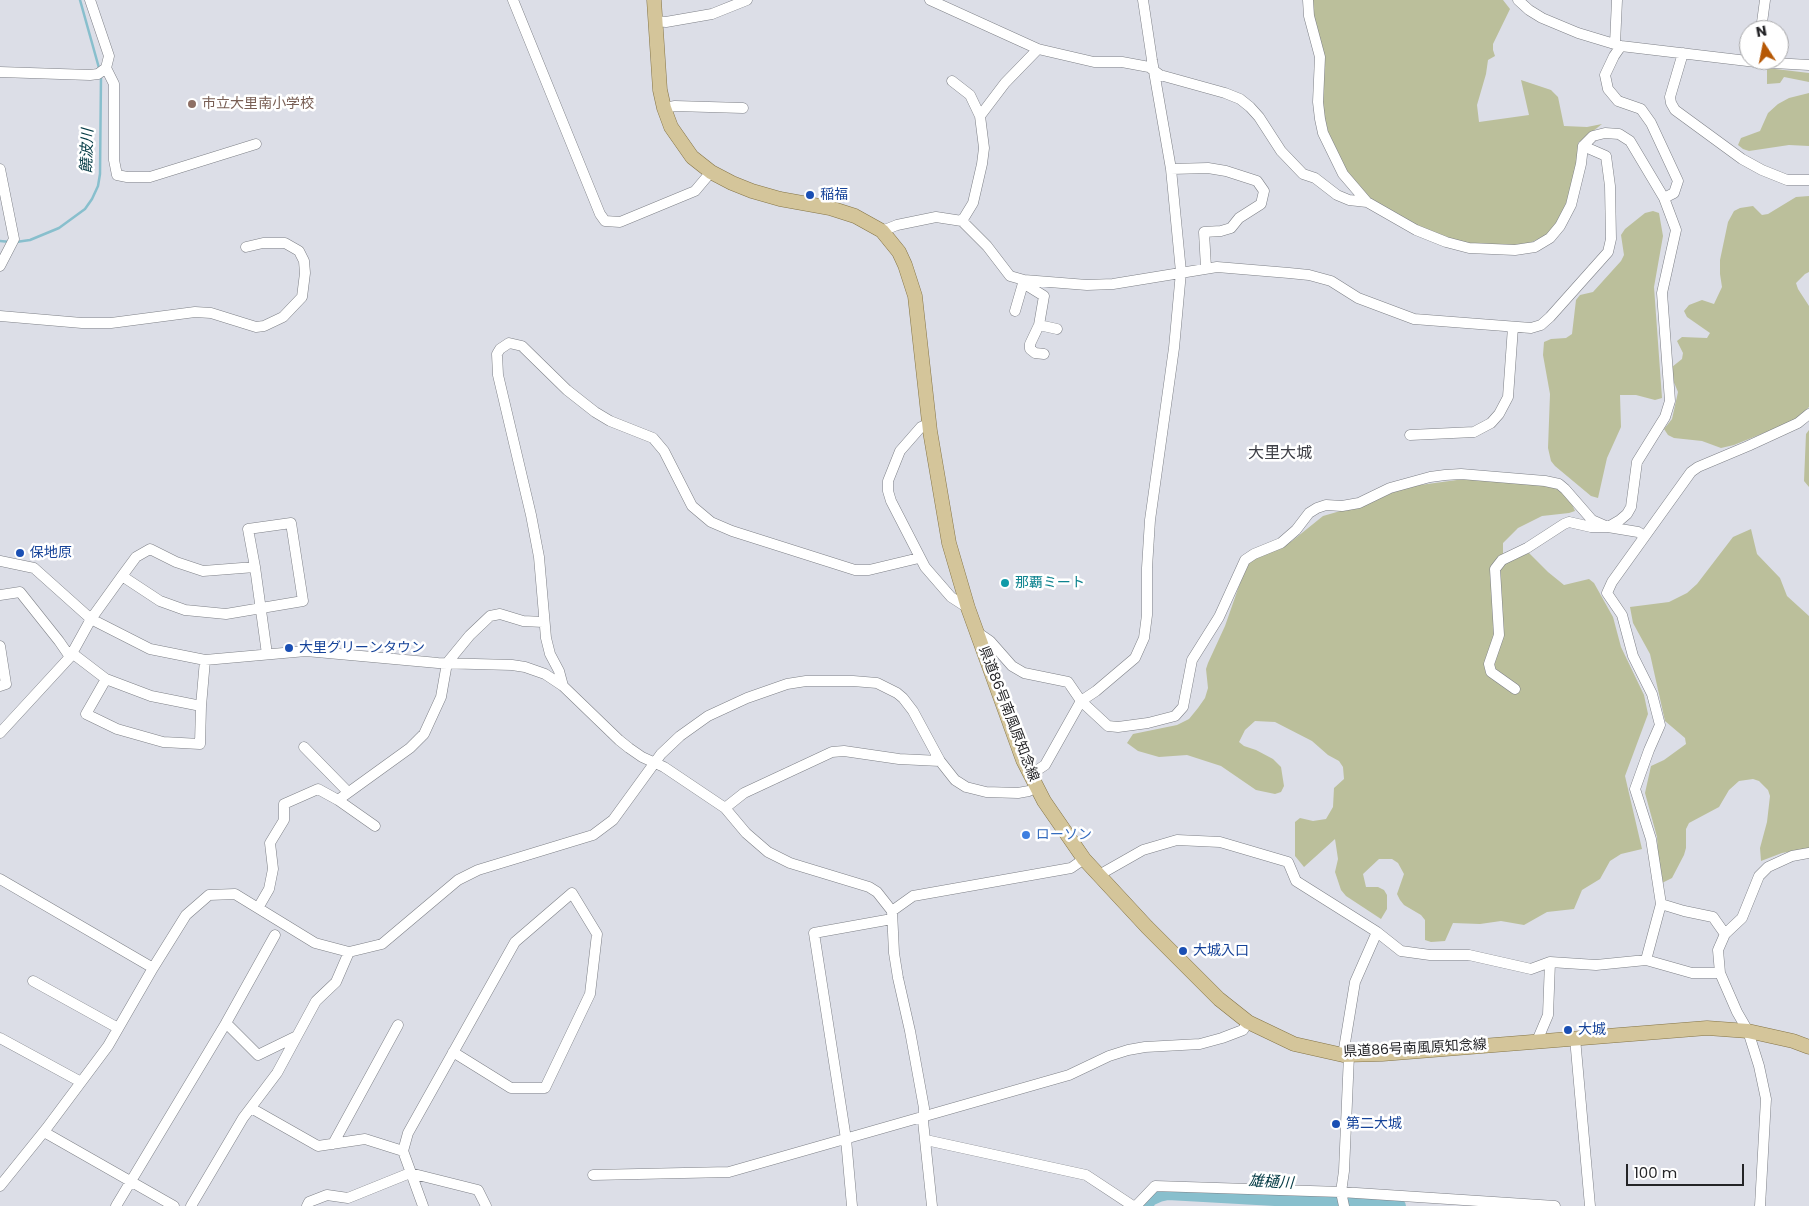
<!DOCTYPE html>
<html>
<head>
<meta charset="utf-8">
<style>
  body { margin:0 }
  #map { position:relative; width:1809px; height:1206px; overflow:hidden; background:#dcdee7; font-family:Poppins,sans-serif }
  canvas { display:block }
  .north { position:absolute; left:1739px; top:20px; width:50px; height:50px; box-sizing:border-box; background:#fff; border:1px solid #a7a7a9; border-radius:50%; rotate:349deg; font-size:14px; font-weight:700; line-height:20px; text-align:center; color:#242427 }
  .north::after { content:''; display:block; margin:auto; width:18px; height:22px; background:#b65805; clip-path:polygon(50% 0,100% 100%,50% 72%,0 100%) }
  .scale { position:absolute; left:1626px; top:1164px; width:118px; height:22px; box-sizing:border-box; border:2px solid #242427; border-top:0; padding-left:6px; font-size:15px; line-height:18px; white-space:nowrap; color:#242427; -webkit-text-stroke:4px #fff; paint-order:stroke }
</style>
</head>
<body>
<div id="map">
<canvas width="1809" height="1206"></canvas>
<div class="north">N</div>
<div class="scale">100 m</div>
</div>
<script>
const ctx = document.querySelector('canvas').getContext('2d');
ctx.lineJoin = 'round';
function fillPath(path, color) { ctx.fillStyle = color; ctx.fill(path, 'evenodd'); }
const poly = rows => new Path2D(rows.map(r => 'M' + r).join(''));
function stroke(path, color, width, dash) { ctx.strokeStyle = color; ctx.lineWidth = width; ctx.lineCap = dash ? 'butt' : 'round'; ctx.setLineDash(dash || []); ctx.stroke(path); }
function label(font, color, halo, rows, align = 'center') {
  ctx.font = font + ' Poppins,"Noto Sans JP",sans-serif'; ctx.lineWidth = 5; ctx.setLineDash([]); ctx.textBaseline = 'middle'; ctx.strokeStyle = halo; ctx.fillStyle = color; for (const [text, x, y, turn = 0] of rows) {
    ctx.save(); ctx.translate(x, y); ctx.rotate((+turn || 0) * Math.PI / 180); ctx.textAlign = isNaN(turn) ? turn : align; if (halo) ctx.strokeText(text, 0, 0); ctx.fillText(text, 0, 0); ctx.restore();
  }
}
const green = poly([
  [1312,0,1503,0,1510,9,1493,44,1493,50,1495,56,1488,60,1486,74,1477,105,1479,122,1529,115,1521,80,1551,90,1558,97,1564,126,1587,127,1602,124,1578,143,1577,167,1568,199,1552,232,1528,244,1511,246,1470,245,1420,228,1371,199,1346,173,1329,137,1323,109,1324,62,1312,6],
  [1767,68,1809,73,1809,82,1784,77,1780,83,1767,84],
  [1809,93,1809,146,1789,145,1749,151,1743,149,1738,145,1741,138,1760,131,1768,113,1778,104,1789,98],
  [1809,196,1809,272,1805,274,1796,283,1798,289,1809,306,1809,407,1796,420,1734,445,1721,448,1702,441,1674,438,1668,435,1664,429,1672,419,1678,392,1670,373,1672,367,1682,359,1683,353,1677,341,1682,337,1707,338,1710,333,1687,317,1684,311,1689,305,1702,300,1714,304,1722,287,1720,274,1720,260,1728,222,1734,211,1740,208,1753,206,1762,215,1768,214,1796,197],
  [1653,211,1659,213,1663,236,1654,287,1662,398,1655,400,1636,395,1620,395,1621,427,1607,458,1598,498,1591,496,1555,466,1551,461,1548,448,1550,394,1543,355,1544,342,1551,339,1566,338,1572,334,1576,300,1580,295,1593,292,1621,261,1624,255,1621,235,1625,229,1645,213],
  [1809,430,1809,487,1804,481,1806,434],
  [1479,477,1557,486,1568,496,1575,511,1569,513,1542,516,1518,528,1503,543,1503,556,1510,558,1529,553,1548,572,1564,585,1589,579,1594,583,1613,617,1621,647,1644,695,1648,714,1625,776,1642,849,1621,854,1610,861,1600,879,1582,890,1574,909,1547,912,1524,925,1501,921,1480,924,1453,923,1445,941,1431,942,1425,940,1425,920,1421,915,1404,905,1400,900,1397,894,1404,874,1398,863,1392,859,1379,859,1363,874,1366,887,1378,887,1384,890,1387,895,1387,909,1381,919,1346,896,1341,890,1335,872,1338,859,1335,839,1304,867,1295,856,1295,822,1300,818,1313,821,1326,819,1333,807,1334,788,1344,779,1343,767,1339,761,1328,755,1312,741,1275,722,1255,721,1245,730,1239,742,1244,746,1256,750,1273,759,1281,767,1284,786,1281,792,1275,794,1256,790,1221,766,1187,755,1159,757,1138,751,1127,743,1133,734,1177,725,1189,719,1198,708,1205,698,1208,688,1206,669,1208,663,1225,626,1246,566,1256,557,1292,541,1323,516,1361,505,1398,488],
  [1751,529,1757,554,1780,578,1787,596,1809,616,1809,848,1782,853,1761,861,1760,848,1767,822,1770,796,1768,790,1759,781,1753,779,1739,781,1729,790,1719,807,1689,823,1686,829,1686,848,1684,855,1672,878,1660,884,1657,837,1645,793,1651,766,1664,760,1686,744,1685,738,1665,721,1650,654,1633,623,1630,607,1669,602,1687,593,1697,584,1733,537]
]);
const stream = poly([
  [80,0,99,68],
  [0,241,11,242],
  [16,242,30,240,59,228,85,209,92,199,98,186,100,174,101,76]
]);
const river = poly([
  [1146,1206,1150,1199,1159,1195,1168,1193,1399,1206]
]);
const minor = poly([
  [513,0,600,214,605,221,620,222,695,191,711,172],
  [930,0,1038,49,1094,62,1122,62,1149,67,1160,75,1225,93,1240,99,1250,107,1259,117,1281,151,1303,174,1315,178,1337,195,1349,200,1367,202],
  [1308,0,1309,16,1320,57,1318,102,1320,119,1323,133,1343,174,1367,202,1416,230,1446,242,1469,248,1515,250,1535,247,1550,238,1560,226,1571,205,1581,164,1583,146,1593,136,1605,133,1619,134,1630,141,1664,198,1676,230,1662,293,1670,401,1665,417,1637,462,1631,507,1627,514,1620,520,1608,527,1591,527,1569,522,1564,524,1527,548,1502,560,1495,569,1499,635,1489,664,1491,672,1515,689],
  [1518,0,1529,10,1542,18,1578,33,1621,46,1756,62,1809,65],
  [656,21,666,22,712,14,747,0],
  [1761,30,1765,0],
  [1615,44,1617,0],
  [1621,46,1614,56,1605,75,1608,89,1618,101,1641,109,1651,123,1678,181,1674,193,1664,198],
  [1683,53,1670,97,1671,103,1675,110,1742,159,1762,170,1787,180,1809,180],
  [106,68,114,84,114,160,117,175,127,177,150,177,256,144],
  [0,72,90,75,98,74,106,68,109,56,90,0],
  [952,81,970,95,980,116],
  [664,108,675,106,743,108],
  [0,169,14,239,0,266],
  [1171,169,1208,168,1226,171,1257,181,1264,191,1261,204,1239,218,1231,228,1221,231,1204,232,1206,268],
  [962,221,973,203,982,164,984,148,980,116,1005,83,1038,49],
  [882,231,897,225,936,217,962,221,987,246,1010,276,1024,280,1087,285,1113,284,1217,267,1289,273,1309,275,1331,281,1358,298,1414,319,1531,328,1541,325,1550,317,1608,252,1611,239,1610,186,1606,156,1583,146],
  [1023,283,1044,296,1039,325,1030,344,1030,349,1035,353,1044,354],
  [1015,311,1024,280],
  [0,316,82,323,111,323,195,312,211,313,256,327,264,326,283,317,302,297,305,273,304,261,299,251,285,243,263,243,246,247],
  [1039,325,1057,329],
  [930,423,921,427,900,451,888,481,888,491,891,501,925,567,951,597,968,608],
  [1410,435,1474,432,1491,423,1499,414,1508,397,1513,327],
  [0,561,34,568,91,619,150,649,205,660,306,651,438,663,512,665,525,667,545,674,563,686,619,740,629,748,642,757,664,767,725,808,746,833,768,852,790,863,869,887,877,892,892,911,894,953,898,978,910,1031,924,1108,923,1121,932,1206],
  [122,576,160,601,185,610,226,614,303,601,291,523,248,529,255,567],
  [0,595,20,592,59,641,70,657],
  [977,632,990,641,1012,666,1024,673,1068,682,1081,701,1108,726,1118,727,1148,723,1175,716,1183,707,1192,660,1219,617,1245,560,1254,554,1281,543,1296,530,1309,513,1317,508,1326,505,1342,506,1359,503,1390,488,1430,477,1445,475,1461,474,1545,481,1559,484,1565,489,1592,520,1608,527,1638,532,1644,536],
  [0,646,6,684,0,686],
  [72,653,106,679,151,696,201,706,200,744,163,742,117,729,86,714,106,679],
  [563,686,559,671,550,654,546,638,539,557,531,515,498,375,497,354,500,349,509,343,522,346,567,390,595,412,610,421,653,438,664,451,692,506,711,522,732,531,855,570,869,570,919,558],
  [201,706,205,660],
  [0,733,70,657,91,619,122,576,136,557,150,549,176,562,203,571,255,567,267,654],
  [304,747,348,792],
  [1030,775,1045,765,1081,701,1096,691,1135,658,1144,638,1147,615,1147,568,1150,520,1174,348,1181,272,1171,169,1152,60,1143,0],
  [338,800,375,826],
  [725,808,744,793,832,752,844,751,899,759,940,761],
  [1099,875,1143,850,1177,840,1220,842,1288,862,1296,881,1377,932,1401,951,1430,955,1469,955,1531,969,1550,962,1596,965,1646,960,1692,973,1720,973],
  [0,879,153,968],
  [1661,904,1684,911,1713,917,1725,934],
  [258,908,269,889,273,869,270,843,284,820,284,804,318,789,338,800,410,748,424,734,441,697,447,663,470,635,490,616,500,614,523,621,543,622],
  [892,911,913,896,1071,868,1084,859],
  [1646,960,1661,904,1651,839,1635,789,1649,750,1660,725,1652,694,1633,656,1622,615,1607,593,1612,582,1691,472,1698,467,1748,446,1798,423,1809,414],
  [33,981,118,1028],
  [226,1023,258,1055,297,1036,316,1001,336,982,349,952],
  [0,1038,81,1082],
  [1575,1038,1590,1206],
  [1537,1041,1548,1015,1550,962],
  [1343,1055,1355,982,1377,932],
  [251,1108,318,1146,365,1139,403,1151,408,1133,515,942,572,893,597,934,590,994,545,1088,511,1088,453,1052],
  [44,1132,174,1206],
  [926,1140,1086,1175,1133,1206],
  [333,1144,398,1025],
  [403,1151,423,1206],
  [593,1175,729,1172,1069,1075,1109,1056,1128,1050,1145,1047,1200,1044,1222,1038,1243,1030,1248,1022],
  [0,1186,46,1129,108,1046,153,968,186,915,209,895,235,894,315,943,349,952,382,944,458,880,478,870,593,835,613,820,661,754,680,736,708,716,747,698,787,684,806,681,853,681,877,683,897,693,903,698,913,711,940,761,955,780,966,787,986,792,1018,793,1029,791,1036,787],
  [116,1206,226,1023,275,935],
  [191,1206,243,1118,277,1073,297,1036],
  [307,1206,309,1202,327,1195,348,1198,410,1173,478,1190,486,1206],
  [852,1206,846,1139,814,933,892,919],
  [1136,1206,1155,1186,1341,1192,1555,1206],
  [1344,1206,1341,1192,1344,1171,1349,1055],
  [1760,1206,1766,1099,1759,1066,1748,1031,1737,1012,1720,973,1718,950,1725,934,1742,918,1759,876,1768,867,1792,856,1809,853]
]);
const major = poly([
  [654,0,660,90,664,108,671,127,692,157,711,172,732,183,752,191,780,199,830,208,855,216,882,231,899,252,905,265,915,296,930,431,949,543,968,608,1023,760,1044,801,1084,859,1147,927,1219,999,1248,1022,1294,1044,1343,1055,1382,1054,1707,1028,1748,1031,1793,1041,1809,1047]
]);
const markers = [
  [192,104,5,"#8d6e63"],
  [810,195,5,"#1a4fb4"],
  [20,553,5,"#1a4fb4"],
  [1005,583,5,"#0f9aa8"],
  [289,648,5,"#1a4fb4"],
  [1026,835,5,"#3f7fe0"],
  [1183,951,5,"#1a4fb4"],
  [1568,1030,5,"#1a4fb4"],
  [1336,1124,5,"#1a4fb4"]
];
const educationNames = [
  ["市立大里南小学校",202,104]
];
const transitNames = [
  ["稲福",820,195],
  ["保地原",30,553],
  ["大里グリーンタウン",299,648],
  ["大城入口",1193,951],
  ["大城",1578,1030],
  ["第二大城",1346,1124]
];
const cultureNames = [
  ["那覇ミート",1015,583]
];
const streetNames = [
  ["県道86号南風原知念線",1008,714,69],
  ["県道86号南風原知念線",1415,1049,-3]
];
const shopNames = [
  ["ローソン",1036,835]
];
const waterNames = [
  ["饒波川",88,151,-88],
  ["雄樋川",1271,1183,3]
];
const quarterNames = [
  ["大里大城",1280,454]
];
fillPath(green, '#bbbf9b');
stroke(stream, '#88bfcd', 2.5);
stroke(river, '#88bfcd', 14);
stroke(minor, '#7e8087', 11);
stroke(major, '#847446', 15);
stroke(minor, '#fff', 10);
stroke(major, '#d4c59a', 14);
for (const [x, y, r, color] of markers) { const dot = new Path2D(); dot.arc(x, y, r, 0, 2 * Math.PI); ctx.fillStyle = color; ctx.fill(dot); stroke(dot, '#fff', 2); }
label('14px', '#785e54', '#fff', educationNames, 'left');
label('14px', '#164399', '#fff', transitNames, 'left');
label('14px', '#0d838f', '#fff', cultureNames, 'left');
label('14px', '#242427', '#fff', streetNames);
label('14px', '#366cbe', '#fff', shopNames, 'left');
label('italic 15px', '#023943', '#fff', waterNames);
label('16px', '#3f4047', '#fff', quarterNames);
</script>
</body>
</html>
